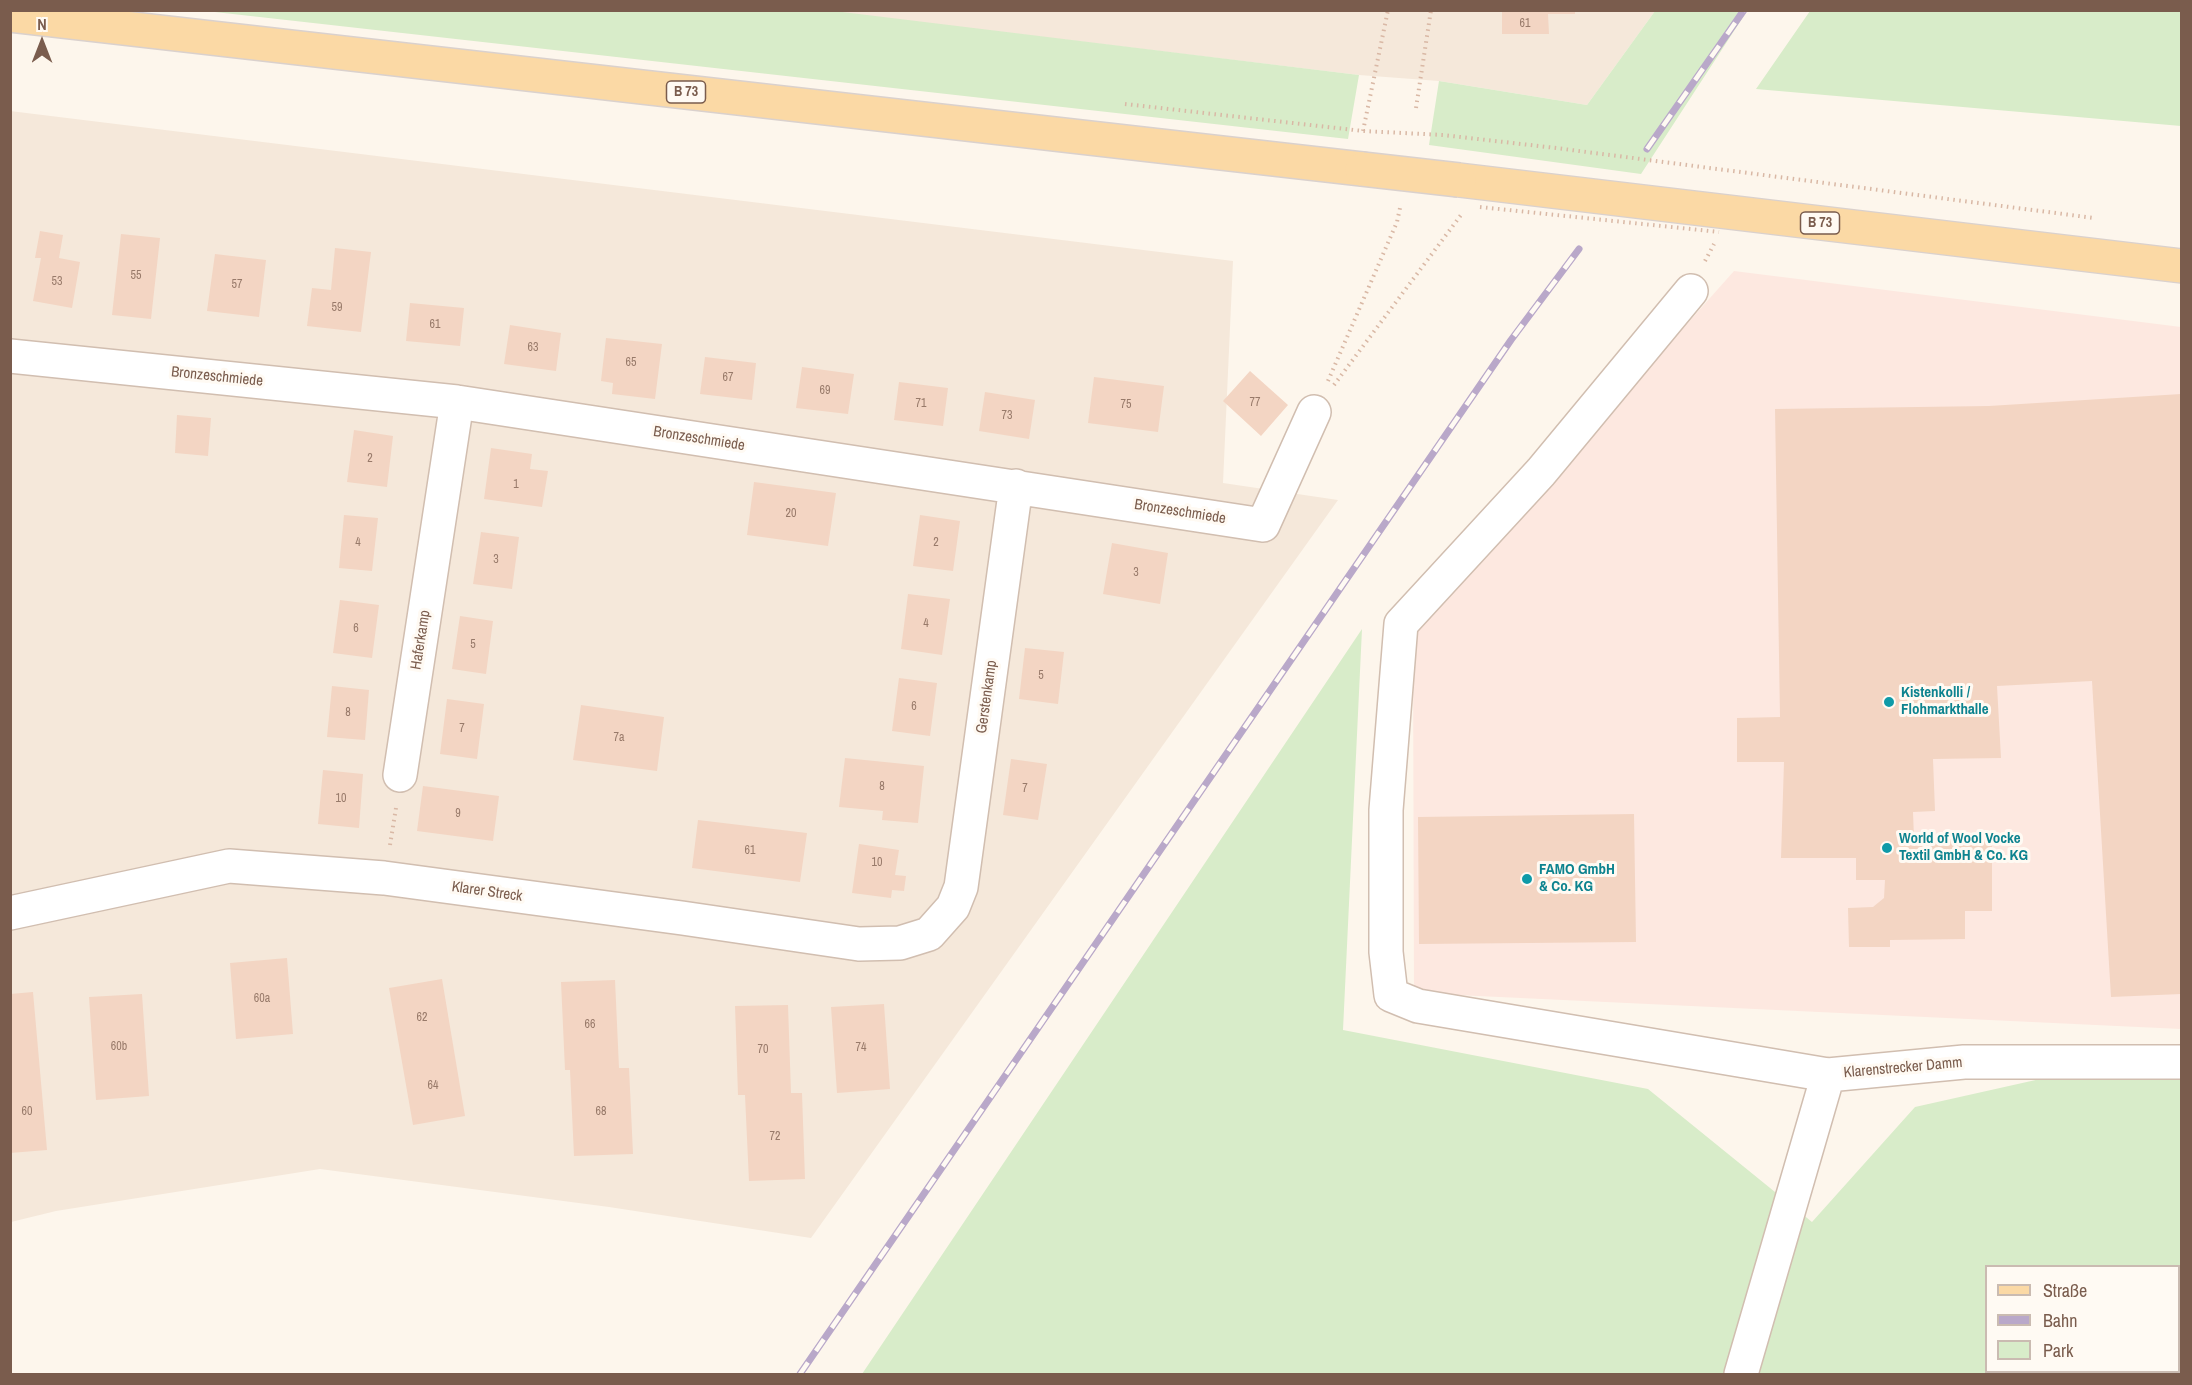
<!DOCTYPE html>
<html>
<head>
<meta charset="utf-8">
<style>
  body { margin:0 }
  #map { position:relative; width:2192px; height:1385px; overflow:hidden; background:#fdf6ec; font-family:"Archivo Narrow",sans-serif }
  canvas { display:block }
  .frame { position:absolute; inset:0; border:12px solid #7a5c4d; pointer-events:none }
  .legend { position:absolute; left:1985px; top:1265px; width:195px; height:108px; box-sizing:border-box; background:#fffaf3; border:2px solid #cabbb1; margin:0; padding:8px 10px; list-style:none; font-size:18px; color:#7a5c4d }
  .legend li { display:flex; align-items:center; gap:12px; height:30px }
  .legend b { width:30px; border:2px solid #cabbb1 }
  .north { position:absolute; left:12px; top:12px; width:60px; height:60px; -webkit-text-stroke:4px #fffaf3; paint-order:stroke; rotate:0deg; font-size:16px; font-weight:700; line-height:24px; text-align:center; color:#7a5c4d }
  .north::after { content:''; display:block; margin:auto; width:21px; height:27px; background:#7a5c4d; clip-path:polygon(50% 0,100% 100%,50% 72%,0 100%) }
</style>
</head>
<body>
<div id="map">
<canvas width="2192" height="1385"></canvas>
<div class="frame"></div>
<ul class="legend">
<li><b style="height:8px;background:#fbd9a5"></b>Straße</li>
<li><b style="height:8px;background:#b9a8c9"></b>Bahn</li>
<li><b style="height:16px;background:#d8ecc9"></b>Park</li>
</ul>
<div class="north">N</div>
</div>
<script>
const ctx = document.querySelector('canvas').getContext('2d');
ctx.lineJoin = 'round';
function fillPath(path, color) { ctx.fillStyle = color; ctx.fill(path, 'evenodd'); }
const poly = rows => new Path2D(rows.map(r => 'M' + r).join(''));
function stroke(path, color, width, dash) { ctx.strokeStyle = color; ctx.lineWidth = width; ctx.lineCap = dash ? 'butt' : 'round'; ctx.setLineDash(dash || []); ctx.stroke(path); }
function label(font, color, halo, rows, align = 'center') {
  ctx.font = font + ' "Archivo Narrow",sans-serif'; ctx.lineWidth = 6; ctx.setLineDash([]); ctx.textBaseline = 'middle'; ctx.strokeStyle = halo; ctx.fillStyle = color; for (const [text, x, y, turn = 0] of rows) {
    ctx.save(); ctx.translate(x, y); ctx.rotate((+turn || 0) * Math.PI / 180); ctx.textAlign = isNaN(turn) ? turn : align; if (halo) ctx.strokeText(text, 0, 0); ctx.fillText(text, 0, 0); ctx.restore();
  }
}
const residential = poly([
  [826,11,1655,11,1587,105,1439,81,1359,75],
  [10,111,1233,261,1223,483,1338,500,811,1238,609,1207,320,1169,56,1211,11,1222]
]);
const commercial = poly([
  [1734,271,2181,327,2181,1029,1414,993,1413,632]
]);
const green = poly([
  [826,10,1359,75,1348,139,206,11],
  [1655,11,1747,11,1641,174,1429,145,1439,81,1587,105],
  [1810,11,2181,11,2181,126,1756,89],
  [1362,629,1343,1030,1648,1089,1812,1222,1915,1107,2058,1075,2181,1075,2181,1374,862,1374],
  [1986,1266,2178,1266,2178,1372,1986,1372]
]);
const building = poly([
  [1502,10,1575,10,1575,14,1548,14,1549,34,1502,34],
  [40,231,63,235,59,258,80,262,72,308,33,301,41,258,35,258],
  [121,234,160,238,151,319,112,315],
  [335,248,371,252,361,332,307,326,312,288,331,290],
  [215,254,266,260,259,317,207,311],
  [410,303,464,308,460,346,406,341],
  [510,325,561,333,556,371,504,364],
  [606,338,662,344,655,399,612,394,613,383,601,381],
  [705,357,756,363,752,400,700,394],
  [802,367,854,374,848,414,796,408],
  [1250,371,1288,405,1261,436,1223,401],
  [1094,377,1164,386,1158,432,1088,423],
  [899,382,948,388,943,426,894,420],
  [985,392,1035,400,1029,439,979,431],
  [2181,394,2181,994,2111,997,2092,681,1997,686,2001,758,1933,759,1935,811,1913,812,1914,838,1992,838,1992,911,1965,911,1965,939,1890,940,1890,947,1849,947,1848,908,1873,907,1884,898,1885,880,1856,880,1856,858,1781,858,1784,762,1737,762,1737,718,1780,717,1775,409,1989,406],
  [177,415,211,418,208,456,175,453],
  [354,430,393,436,387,487,347,482],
  [491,448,532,454,530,469,548,471,542,507,484,499],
  [754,482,836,493,828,546,747,535],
  [344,515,378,518,372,571,339,568],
  [920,515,960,521,953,571,913,566],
  [481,532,519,537,512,589,473,584],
  [1112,543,1168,553,1160,604,1103,594],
  [908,594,950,599,942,655,901,649],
  [340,600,379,605,372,658,333,653],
  [460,616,493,621,486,674,452,669],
  [1025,648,1064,652,1058,704,1019,699],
  [899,678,937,683,930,736,892,731],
  [332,686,369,690,365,740,327,737],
  [447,699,484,704,477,759,440,754],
  [581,705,664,717,657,771,573,760],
  [845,758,924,766,918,823,882,820,883,811,839,807],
  [1011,759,1047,764,1038,820,1003,815],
  [323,770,363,774,359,828,318,824],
  [423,786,499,796,493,841,417,831],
  [1634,814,1636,942,1419,944,1418,817],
  [698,820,807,833,800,882,692,868],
  [859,844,899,850,895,875,906,876,904,891,892,890,891,898,852,893],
  [287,958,293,1034,236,1039,230,963],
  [442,979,465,1116,413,1125,389,988],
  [615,980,619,1068,629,1068,633,1154,574,1156,570,1070,565,1070,561,982],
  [33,992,47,1150,10,1153,10,994],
  [142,994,149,1096,96,1100,89,997],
  [884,1004,890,1089,837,1093,831,1007],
  [788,1005,791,1093,802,1093,805,1179,749,1181,745,1095,738,1095,735,1006]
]);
const path = poly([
  [1125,104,1363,131,1443,135,1556,148,2094,218],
  [1416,108,1431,10],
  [1363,131,1388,10],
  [1705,261,1714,244],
  [1328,381,1397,222,1400,208],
  [1334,385,1461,215],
  [390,845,396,808]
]);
const minor = poly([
  [1691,291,1541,472,1401,624,1386,810,1386,952,1391,995,1418,1006,1828,1075],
  [10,356,457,402,1263,525,1314,412],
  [400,775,457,402],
  [10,913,229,866,384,878,682,918,859,944,900,943,929,934,953,907,961,887,1016,486],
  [1741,1374,1828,1075,1964,1062,2182,1062]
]);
const major = poly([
  [10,15,1362,169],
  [1459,180,2182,266]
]);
const rail = poly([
  [1647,149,1744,10],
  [800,1374,1511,340,1579,249]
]);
const pathBridge = poly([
  [1480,207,1719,232]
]);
const majorBridge = poly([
  [1362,169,1459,180]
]);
const markers = [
  [1889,702,6,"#0f9aa8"],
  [1887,848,6,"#0f9aa8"],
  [1527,879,6,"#0f9aa8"]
];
const numberNames = [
  ["61",1525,24],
  ["55",136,276],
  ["53",57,282],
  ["57",237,285],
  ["59",337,308],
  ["61",435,325],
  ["63",533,348],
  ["65",631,363],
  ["67",728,378],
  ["69",825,391],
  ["77",1255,403],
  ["71",921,404],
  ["75",1126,405],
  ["73",1007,416],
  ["2",370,459],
  ["1",516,485],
  ["20",791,514],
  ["4",358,543],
  ["2",936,543],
  ["3",496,560],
  ["3",1136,573],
  ["4",926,624],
  ["6",356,629],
  ["5",473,645],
  ["5",1041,676],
  ["6",914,707],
  ["8",348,713],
  ["7",462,729],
  ["7a",619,738],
  ["8",882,787],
  ["7",1025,789],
  ["10",341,799],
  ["9",458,814],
  ["61",750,851],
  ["10",877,863],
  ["60a",262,999],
  ["62",422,1018],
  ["66",590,1025],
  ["60b",119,1047],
  ["74",861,1048],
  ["70",763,1050],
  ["64",433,1086],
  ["60",27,1112],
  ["68",601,1112],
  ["72",775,1137]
];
const shields = [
  [686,92,39],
  [1820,223,39]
];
const shieldNames = [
  ["B 73",686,92],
  ["B 73",1820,223]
];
const streetNames = [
  ["Bronzeschmiede",217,377,6],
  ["Bronzeschmiede",699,439,9],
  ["Bronzeschmiede",1180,512,9],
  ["Haferkamp",421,640,-81],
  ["Gerstenkamp",987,697,-82],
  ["Klarer Streck",487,892,8],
  ["Klarenstrecker Damm",1903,1068,-5]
];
const cultureNames = [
  ["Kistenkolli /",1901,693],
  ["Flohmarkthalle",1901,710],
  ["World of Wool Vocke",1899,839],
  ["Textil GmbH & Co. KG",1899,856],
  ["FAMO GmbH",1539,870],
  ["& Co. KG",1539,887]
];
fillPath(residential, '#f5e8da');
fillPath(commercial, '#fde8e0');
fillPath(green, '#d8ecc9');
fillPath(building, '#f3d5c3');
stroke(minor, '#d1beb0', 36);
stroke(major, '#dad1cd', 36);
stroke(path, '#d9b8a5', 4, [1.5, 4.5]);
stroke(minor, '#fff', 33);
stroke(major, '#fbd9a5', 33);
stroke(rail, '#b9a8c9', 7);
stroke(rail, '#fffaf3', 4.5, [14]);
stroke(majorBridge, '#dad1cd', 36, []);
stroke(pathBridge, '#d9b8a5', 4, [1.5, 4.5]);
stroke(majorBridge, '#fbd9a5', 33);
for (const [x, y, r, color] of markers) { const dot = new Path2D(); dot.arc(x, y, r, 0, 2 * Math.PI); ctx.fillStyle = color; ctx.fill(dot); stroke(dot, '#fffaf3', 2); }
label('12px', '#987a6a', null, numberNames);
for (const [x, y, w] of shields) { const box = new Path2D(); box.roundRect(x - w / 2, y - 11, w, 22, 4.5); ctx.fillStyle = '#fffaf3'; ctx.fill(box); stroke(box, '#7a5c4d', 1.5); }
label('bold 14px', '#7a5c4d', null, shieldNames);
label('15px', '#7a5c4d', '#fffaf3', streetNames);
label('bold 15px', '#0d838f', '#fffaf3', cultureNames, 'left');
</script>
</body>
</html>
